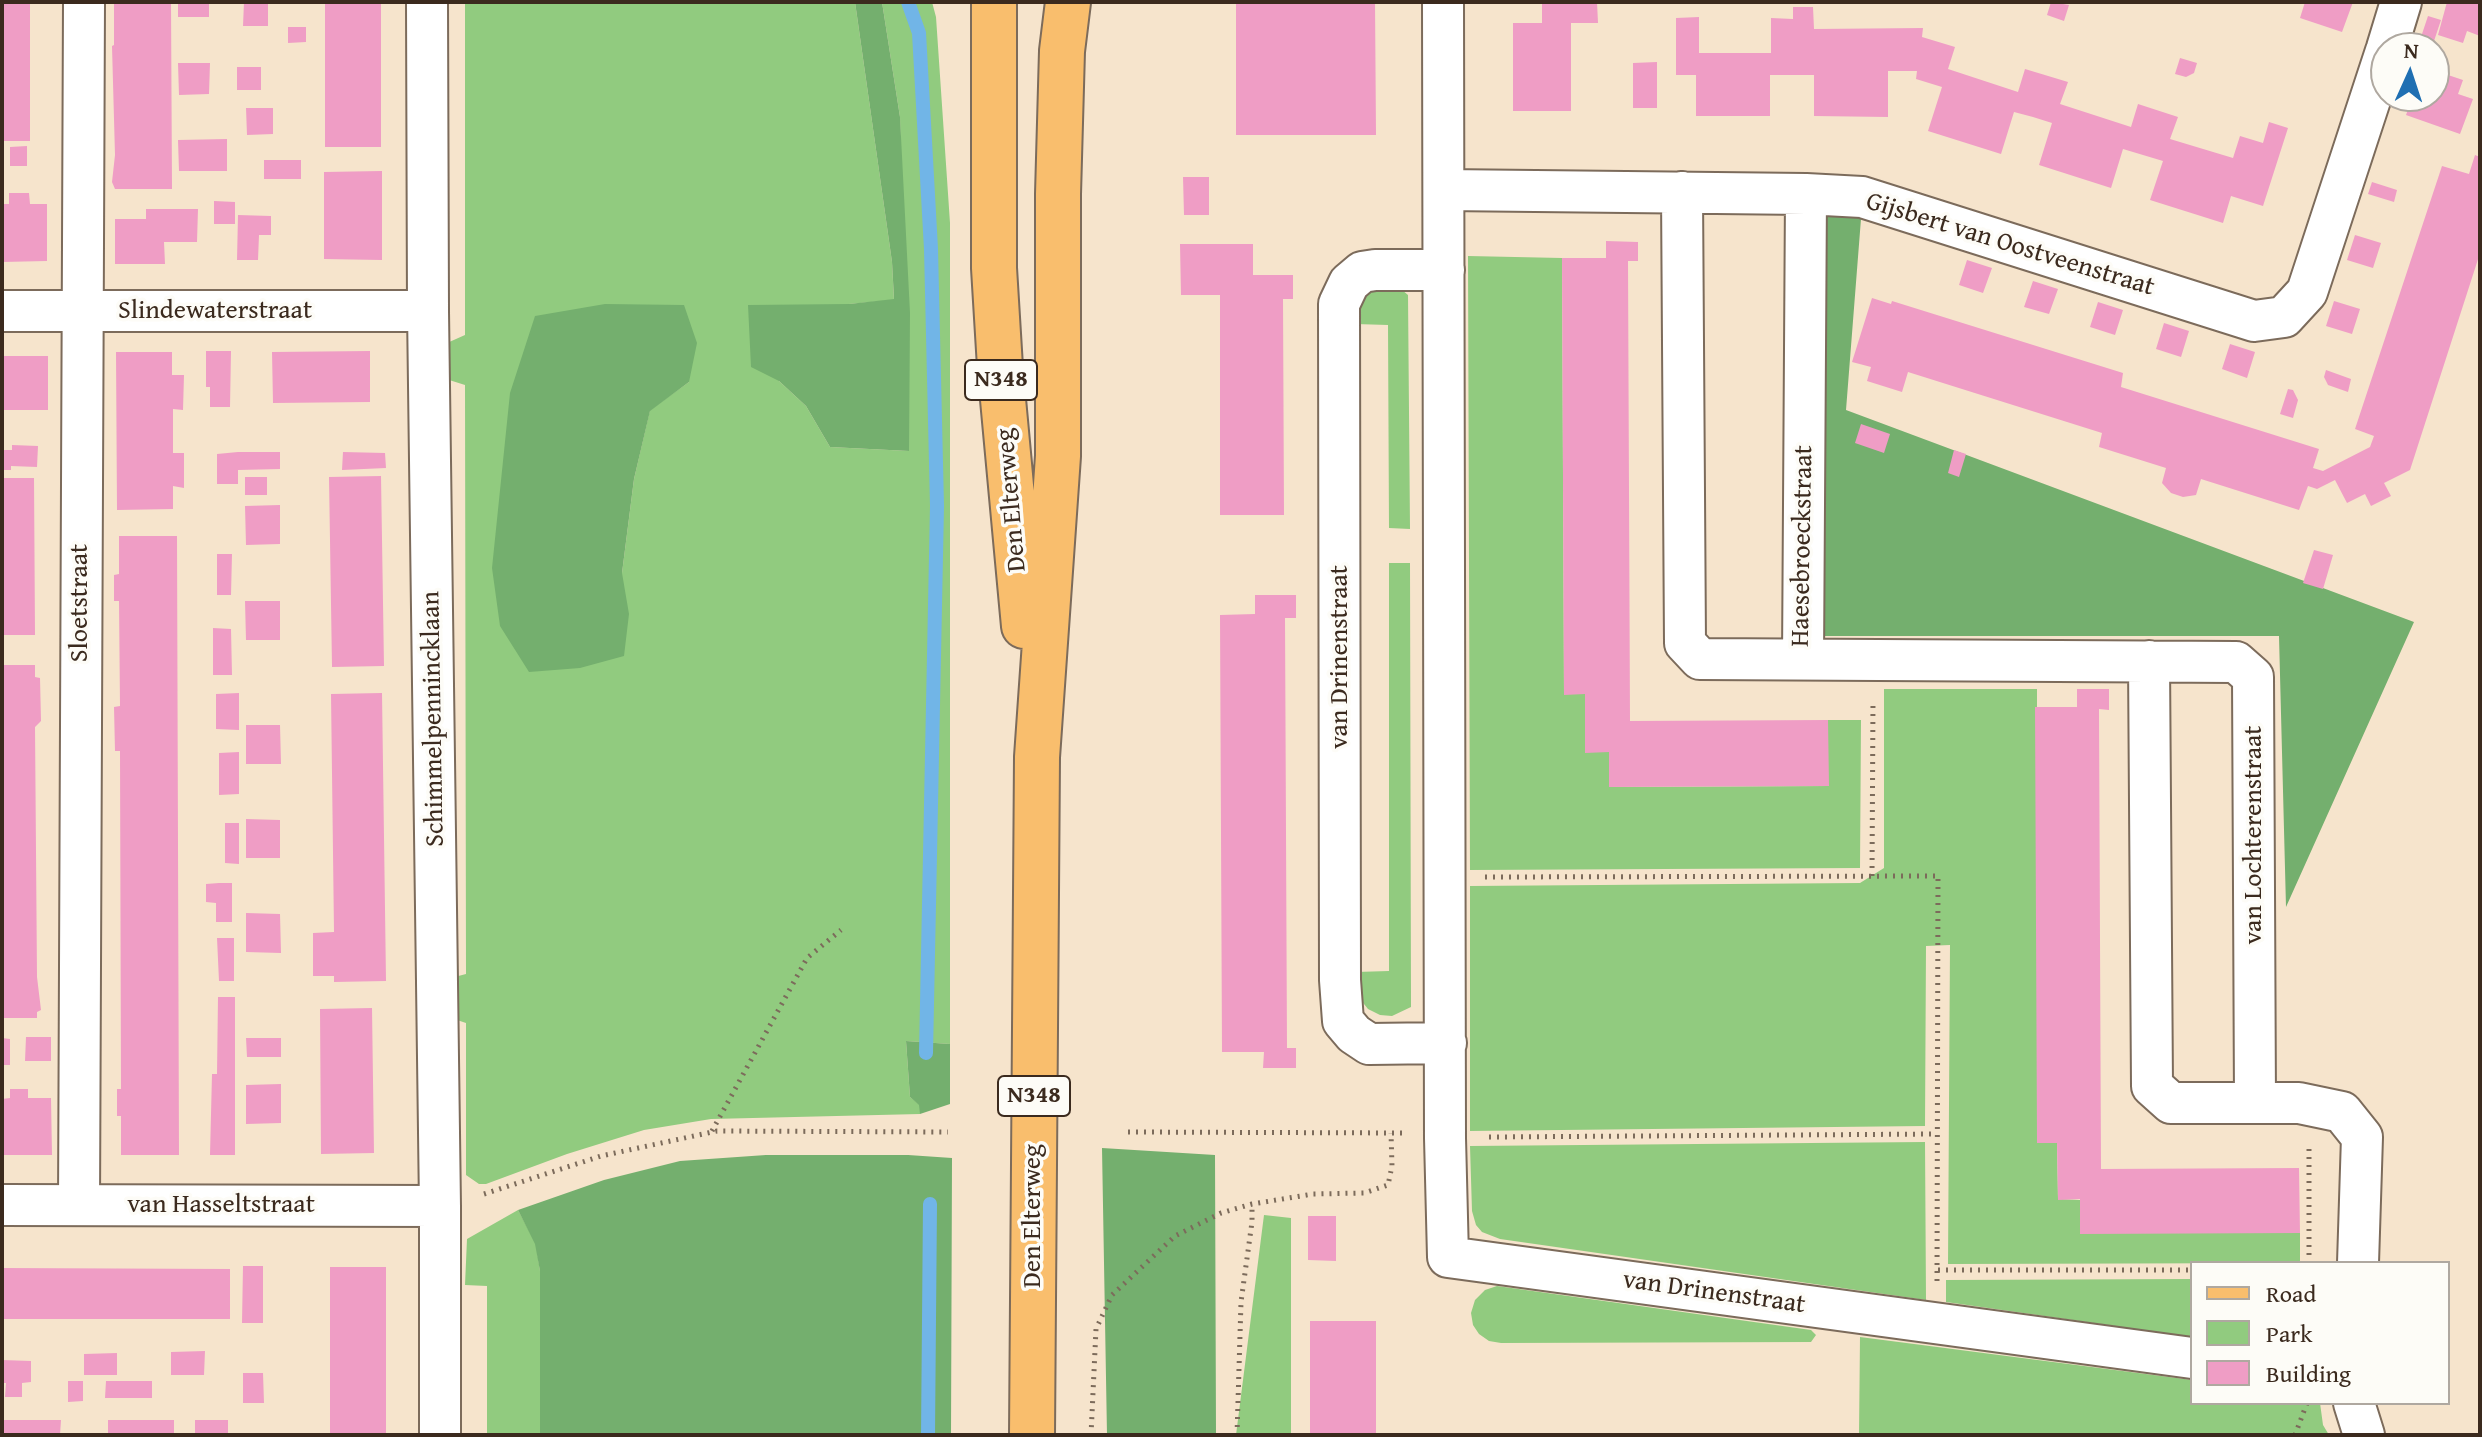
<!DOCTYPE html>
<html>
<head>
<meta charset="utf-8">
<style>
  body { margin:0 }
  #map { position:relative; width:2482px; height:1437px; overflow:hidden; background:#f6e4cc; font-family:"Gentium Book Plus",serif }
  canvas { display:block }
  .frame { position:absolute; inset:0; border:4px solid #3b2a1e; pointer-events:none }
  .legend { position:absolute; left:2190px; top:1261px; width:260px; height:144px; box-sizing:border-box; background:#fdfcf7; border:2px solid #afa8a0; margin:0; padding:10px 14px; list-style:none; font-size:24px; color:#3b2a1e }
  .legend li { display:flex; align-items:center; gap:16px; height:40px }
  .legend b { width:40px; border:2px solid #afa8a0 }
  .north { position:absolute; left:2370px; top:32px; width:80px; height:80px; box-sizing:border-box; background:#fdfcf7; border:2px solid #afa8a0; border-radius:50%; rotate:3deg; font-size:22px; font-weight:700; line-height:32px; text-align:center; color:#3b2a1e }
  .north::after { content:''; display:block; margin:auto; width:28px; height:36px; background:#1f6fb2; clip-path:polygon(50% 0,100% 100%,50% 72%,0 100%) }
</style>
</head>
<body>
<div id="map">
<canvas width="2482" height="1437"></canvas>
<div class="frame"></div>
<ul class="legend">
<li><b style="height:10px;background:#f9be6d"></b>Road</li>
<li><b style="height:22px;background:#91cb7f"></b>Park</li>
<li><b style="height:22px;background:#ef9dc5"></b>Building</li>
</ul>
<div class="north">N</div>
</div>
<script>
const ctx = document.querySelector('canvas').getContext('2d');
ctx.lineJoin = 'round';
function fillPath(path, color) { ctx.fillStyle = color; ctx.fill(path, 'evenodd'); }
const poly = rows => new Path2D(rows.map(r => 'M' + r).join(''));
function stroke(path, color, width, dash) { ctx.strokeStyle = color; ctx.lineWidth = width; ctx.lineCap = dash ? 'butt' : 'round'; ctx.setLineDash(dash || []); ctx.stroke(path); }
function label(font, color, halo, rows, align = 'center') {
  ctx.font = font + ' "Gentium Book Plus",serif'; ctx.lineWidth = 7; ctx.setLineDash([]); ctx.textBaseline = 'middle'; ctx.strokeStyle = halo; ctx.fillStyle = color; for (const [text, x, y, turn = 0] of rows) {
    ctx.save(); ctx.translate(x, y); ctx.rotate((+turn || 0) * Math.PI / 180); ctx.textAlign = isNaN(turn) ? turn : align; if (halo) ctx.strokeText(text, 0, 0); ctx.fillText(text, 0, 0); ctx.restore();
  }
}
const green = poly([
  [465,2,855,2,892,262,894,300,849,304,779,381,806,406,830,447,909,451,900,117,882,2,932,2,936,17,950,223,950,1044,906,1041,910,1097,920,1105,920,1114,711,1119,644,1130,567,1154,486,1184,479,1184,466,1175,466,1023,448,1017,447,979,466,974,465,385,446,379,447,343,465,335],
  [605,304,689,382,650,410,634,479,622,573],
  [1468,256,1562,258,1564,694,1585,694,1585,752,1609,752,1610,787,1828,786,1828,720,1861,720,1860,868,1470,870],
  [1374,290,1402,290,1408,295,1410,529,1389,528,1388,325,1355,324,1356,311,1363,298],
  [1389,563,1410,563,1411,1007,1392,1016,1380,1015,1368,1009,1360,999,1356,972,1389,971],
  [1884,689,2037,689,2037,1142,2057,1143,2058,1199,2080,1200,2300,1233,2300,1263,1948,1264,1950,945,1926,946,1925,1126,1470,1131,1470,886,1860,883,1884,868],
  [1925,1142,1926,1300,1500,1239,1482,1232,1476,1225,1472,1211,1470,1146],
  [518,1210,536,1244,540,1271,540,1435,487,1435,487,1286,465,1285,467,1239],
  [1264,1215,1291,1218,1291,1435,1236,1435],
  [2192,1279,2192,1337,1946,1302,1946,1280],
  [1497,1286,1811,1330,1816,1335,1811,1342,1501,1343,1489,1341,1479,1334,1473,1325,1471,1313,1475,1300,1485,1290],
  [1860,1337,2192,1380,2192,1403,2320,1403,2323,1425,2329,1435,1859,1435]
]);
const forest = poly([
  [855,2,882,2,900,117,910,313,909,451,830,447,806,406,779,381,751,367,748,305,849,304,894,299,892,262],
  [1862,206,1846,410,2414,622,2286,907,2279,636,1820,636,1820,208],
  [605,304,684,305,697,343,689,382,650,411,634,479,622,573,629,614,624,656,580,668,529,672,500,626,492,568,510,393,535,316],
  [906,1041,950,1044,950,1104,920,1114,919,1105,910,1097],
  [1102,1148,1215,1155,1216,1435,1107,1435],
  [766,1155,908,1155,952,1158,951,1435,540,1435,540,1271,535,1244,518,1210,604,1180,680,1161]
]);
const stream = poly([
  [908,2,919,33,931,249,937,506,926,1053],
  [928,1435,930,1204]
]);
const building = poly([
  [2,2,30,2,30,141,2,141],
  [114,2,171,2,172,189,115,189,112,182,115,155,112,46,114,45],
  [178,2,209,2,209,17,178,17],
  [244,2,268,2,268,26,243,26],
  [325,2,381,2,381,147,325,147],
  [1236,2,1375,2,1376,135,1236,135],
  [1542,2,1597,2,1598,23,1571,23,1571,111,1513,111,1513,23,1542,23],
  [2051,2,2069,5,2064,21,2047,15],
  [2305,2,2353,2,2342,32,2300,18],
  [2447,2,2480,2,2480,36,2467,31,2463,43,2438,35],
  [1793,7,1813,7,1814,29,1923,28,1922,37,1955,47,1948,69,2018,92,2025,69,2068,82,2060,104,2131,127,2138,104,2178,117,2170,139,2233,158,2240,136,2263,143,2269,122,2288,128,2263,206,2231,196,2223,223,2150,200,2163,161,2123,149,2111,188,2039,165,2052,123,2033,117,2014,112,2001,154,1928,131,1942,87,1916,79,1917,71,1888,71,1888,117,1814,116,1814,75,1770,75,1770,116,1696,116,1696,75,1676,75,1676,18,1699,17,1699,53,1771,53,1771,18,1793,19],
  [2428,16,2441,20,2434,41,2421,37],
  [288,27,306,27,306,42,288,43],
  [2180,58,2197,63,2194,73,2186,77,2175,74],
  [1657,62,1657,108,1633,108,1633,63],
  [178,63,210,63,209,94,179,95],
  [237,67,261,67,261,90,237,90],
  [2445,74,2463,80,2458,94,2473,99,2460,134,2406,115,2413,96,2434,96,2434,86,2440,88],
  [246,108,273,108,273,134,247,135],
  [227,139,227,171,179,171,178,140],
  [27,146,27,166,10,166,10,147],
  [2475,155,2480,157,2480,253,2410,470,2384,483,2391,496,2371,506,2365,494,2347,503,2335,480,2317,489,2308,486,2299,510,2201,479,2196,495,2183,497,2171,493,2162,483,2166,468,2099,447,2102,433,1908,372,1902,392,1867,381,1871,367,1852,362,1872,298,1891,304,1892,301,2123,373,2121,387,2319,449,2313,468,2323,471,2370,447,2374,436,2355,429,2442,166,2469,174],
  [264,160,301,160,301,179,264,179],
  [382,171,382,260,324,259,324,172],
  [1183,177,1209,177,1209,215,1184,215],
  [2372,182,2397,190,2394,202,2368,194],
  [9,193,29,193,30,204,47,204,47,261,2,262,2,204,9,204],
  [214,201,235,202,235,224,214,224],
  [146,209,198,209,197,242,164,242,165,264,115,264,115,219,146,219],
  [238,215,271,216,271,235,259,235,258,260,237,260],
  [2355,235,2381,243,2373,268,2347,260],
  [1606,241,1638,242,1638,261,1628,261,1630,721,1828,720,1829,786,1609,787,1609,752,1585,753,1585,694,1564,695,1562,258,1606,258],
  [1180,244,1253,244,1253,275,1293,275,1293,299,1283,299,1284,515,1220,515,1220,295,1181,295],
  [1967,260,1992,268,1983,293,1959,285],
  [2033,281,2058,289,2049,314,2024,307],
  [2334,301,2360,309,2352,334,2326,326],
  [2098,302,2123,310,2115,335,2090,327],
  [2164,323,2189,331,2181,357,2156,349],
  [2230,344,2255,352,2247,378,2222,369],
  [206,351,231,351,230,407,210,407,210,387,206,387],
  [370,351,370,402,273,403,272,352],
  [116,352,172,352,172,375,184,375,183,410,173,409,173,453,184,453,184,488,173,486,173,509,117,510],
  [2,356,48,356,48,410,2,410],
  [2326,370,2351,379,2348,392,2328,385,2324,377],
  [2288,389,2293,390,2298,400,2293,418,2280,414],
  [1861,424,1890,434,1884,453,1855,443],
  [12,445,38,446,37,467,11,466,11,470,2,470,2,450,12,450],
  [1954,450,1966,454,1959,477,1948,473],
  [238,452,280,452,280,469,238,470,238,484,217,484,217,454],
  [343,452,385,453,386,468,342,470],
  [381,476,384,666,332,667,329,477],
  [245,477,267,477,267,495,245,495],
  [2,478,34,478,35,635,2,635],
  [280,505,280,544,246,545,245,506],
  [119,536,177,536,179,1155,121,1155,121,1116,117,1116,117,1089,121,1089,120,751,115,751,114,707,120,706,119,601,114,601,114,575,119,574],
  [2314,550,2333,555,2323,589,2303,583],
  [217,554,232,554,231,595,217,595],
  [1255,595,1296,595,1296,618,1285,618,1287,1048,1296,1048,1296,1068,1263,1068,1264,1052,1222,1052,1220,615,1255,614],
  [245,601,280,601,280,640,246,640],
  [213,628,231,629,232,675,213,675],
  [2,665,35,665,35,677,40,678,41,721,35,727,37,977,41,1010,37,1012,37,1018,2,1018],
  [2077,689,2109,689,2109,710,2099,709,2101,1169,2299,1168,2300,1233,2080,1234,2080,1199,2058,1200,2057,1143,2037,1143,2035,707,2077,707],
  [239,693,239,730,216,729,216,694],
  [382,693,386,981,334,982,334,976,313,976,313,933,334,932,331,694],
  [246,725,280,725,281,764,246,764],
  [239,752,239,794,219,795,219,753],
  [246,819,280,820,280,858,246,858],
  [225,823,239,823,239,864,225,863],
  [219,883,232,883,232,922,216,922,216,903,206,902,206,884],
  [246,913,280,914,281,953,246,952],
  [217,938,234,938,234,981,219,981],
  [218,997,235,997,235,1155,210,1155,212,1074,217,1074],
  [372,1008,374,1153,321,1154,320,1009],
  [26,1037,51,1037,51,1061,25,1061],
  [2,1038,10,1039,10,1065,2,1065],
  [246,1038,281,1038,281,1057,247,1057],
  [281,1084,281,1123,246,1124,246,1085],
  [10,1089,28,1089,28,1098,51,1098,52,1155,2,1155,2,1099,10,1098],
  [1308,1216,1336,1216,1336,1261,1308,1260],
  [243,1266,263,1266,263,1323,242,1323],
  [330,1267,386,1267,386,1435,330,1435],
  [2,1268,230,1269,230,1319,2,1319],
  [1310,1321,1376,1321,1376,1435,1310,1435],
  [205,1351,204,1375,171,1375,171,1352],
  [117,1353,117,1375,84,1375,84,1354],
  [2,1360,31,1361,31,1382,22,1383,22,1397,5,1397,6,1383,2,1383],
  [243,1373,263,1373,264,1403,243,1403],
  [68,1381,83,1381,83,1401,68,1402],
  [106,1381,152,1381,152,1398,105,1398],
  [2,1420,61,1420,60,1435,2,1435],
  [108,1420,174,1420,174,1435,108,1435],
  [195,1420,228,1420,228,1435,195,1435]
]);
const path = poly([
  [1872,876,1873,701],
  [1485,877,1938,876,1937,1281],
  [712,1131,807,958,841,930],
  [1128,1132,1403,1133],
  [1489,1137,1937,1134],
  [484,1194,601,1156,717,1131,948,1132],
  [2309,1263,2309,1148],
  [1938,1270,2192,1270],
  [1091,1435,1096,1329,1112,1295,1175,1236,1221,1213,1252,1204,1313,1194,1364,1193,1388,1185,1392,1166,1391,1133],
  [1237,1435,1241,1302,1252,1222,1252,1204],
  [2295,1435,2307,1403]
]);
const minor = poly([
  [427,2,428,311,440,1206,440,1435],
  [1443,2,1445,1138,1448,1257,2192,1358],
  [2387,48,2401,2],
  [1445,190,1806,194,1862,197,2254,321,2284,317,2307,292,2386,51],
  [1682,192,1685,643,1700,659,2236,662,2253,677,2255,1102],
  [1444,270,1375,270,1362,272,1349,283,1339,304,1340,980,1343,1021,1354,1034,1369,1044,1446,1043],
  [2,311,428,311],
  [1803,659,1806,194],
  [2149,661,2152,1086,2171,1103,2299,1103,2342,1112,2362,1137,2358,1263],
  [2,1205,440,1206],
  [79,1205,84,2],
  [2354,1403,2364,1435]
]);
const primary = poly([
  [994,2,994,268,1000,367,1024,626],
  [1032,1435,1037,757,1058,456,1058,194,1062,51,1068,2]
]);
const shields = [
  [1001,380,72],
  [1034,1096,72]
];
const shieldNames = [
  ["N348",1001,380],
  ["N348",1034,1096]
];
const streetNames = [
  ["Gijsbert van Oostveenstraat",2010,245,17],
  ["Slindewaterstraat",215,311],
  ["Den Elterweg",1012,500,-95],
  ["Haesebroeckstraat",1803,546,-89],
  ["Sloetstraat",80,603,-90],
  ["van Drinenstraat",1340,657,-90],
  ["Schimmelpennincklaan",434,719,-91],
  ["van Lochterenstraat",2254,835,-90],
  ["van Hasseltstraat",221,1205],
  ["Den Elterweg",1033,1216,-90],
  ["van Drinenstraat",1714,1293,8]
];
fillPath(green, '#91cb7f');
fillPath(forest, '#74af6e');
stroke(stream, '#71b5e7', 14);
fillPath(building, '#ef9dc5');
stroke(minor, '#7c6b5b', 44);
stroke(primary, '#7c6b5b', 48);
stroke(path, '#7c6b5b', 5, [2, 6]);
stroke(minor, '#fff', 40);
stroke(primary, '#f9be6d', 44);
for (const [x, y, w] of shields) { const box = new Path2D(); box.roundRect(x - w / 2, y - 20, w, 40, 6); ctx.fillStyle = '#fdfcf7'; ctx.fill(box); stroke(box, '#3b2a1e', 2); }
label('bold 24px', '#3b2a1e', null, shieldNames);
label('26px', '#3b2a1e', '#fdfcf7', streetNames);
</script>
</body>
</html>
